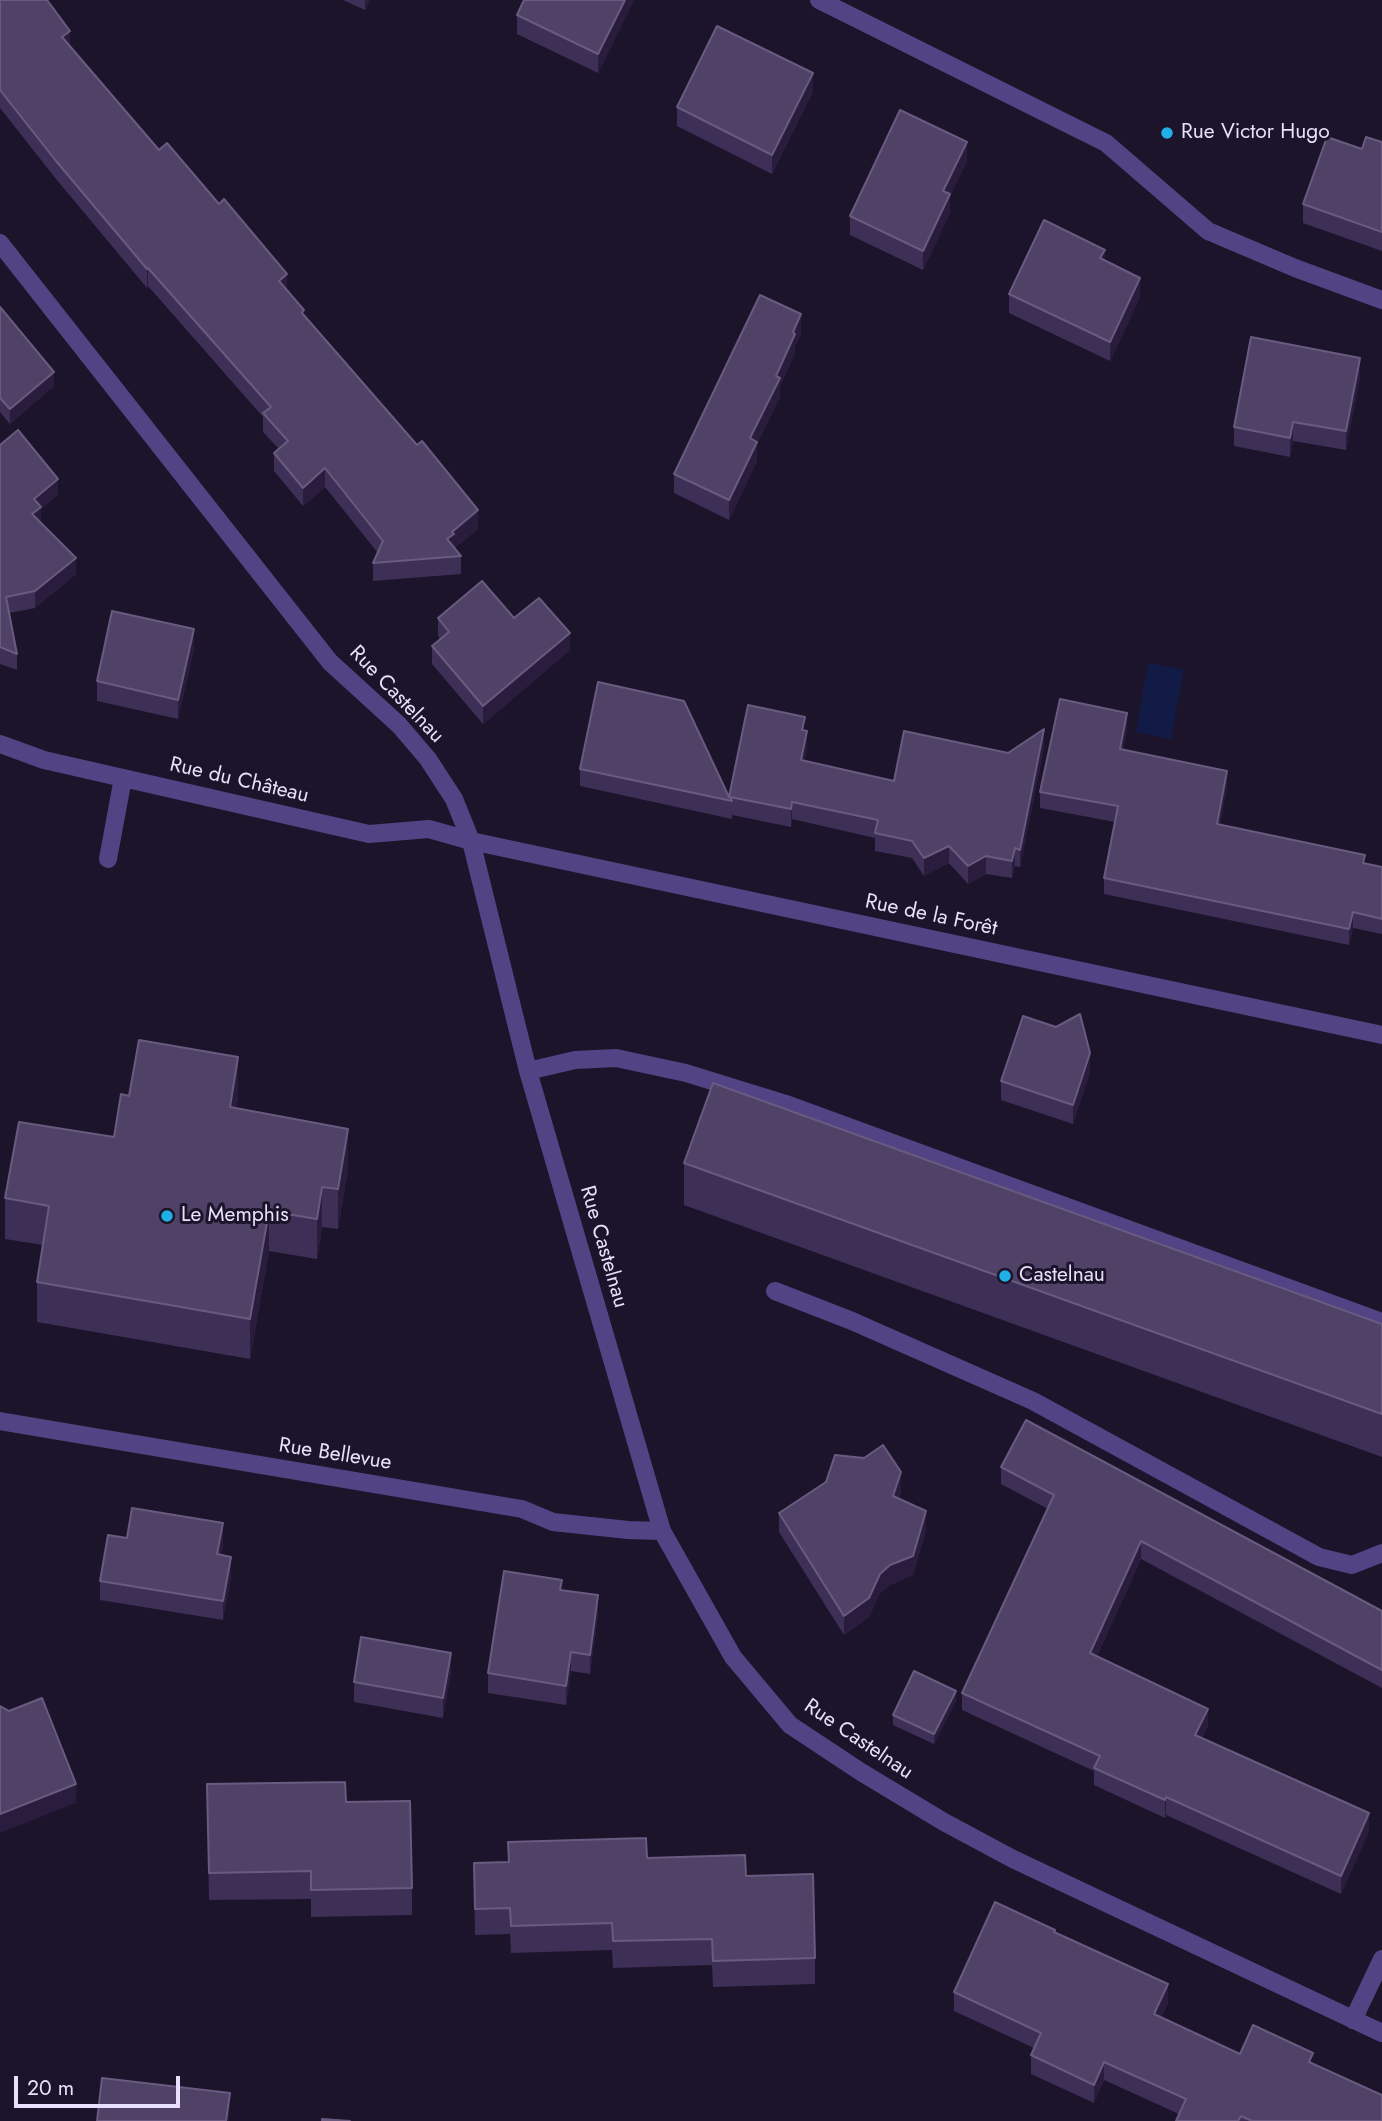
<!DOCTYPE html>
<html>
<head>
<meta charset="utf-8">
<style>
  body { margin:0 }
  #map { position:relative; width:1382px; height:2121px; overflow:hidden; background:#1c142a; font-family:Jost,sans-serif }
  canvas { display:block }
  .scale { position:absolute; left:14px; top:2076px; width:166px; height:32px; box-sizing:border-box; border:4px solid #e8e0fc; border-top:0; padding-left:9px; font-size:21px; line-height:24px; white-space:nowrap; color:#e8e0fc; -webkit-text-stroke:5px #1c142a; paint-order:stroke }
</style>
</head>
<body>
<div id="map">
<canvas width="1382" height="2121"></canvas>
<div class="scale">20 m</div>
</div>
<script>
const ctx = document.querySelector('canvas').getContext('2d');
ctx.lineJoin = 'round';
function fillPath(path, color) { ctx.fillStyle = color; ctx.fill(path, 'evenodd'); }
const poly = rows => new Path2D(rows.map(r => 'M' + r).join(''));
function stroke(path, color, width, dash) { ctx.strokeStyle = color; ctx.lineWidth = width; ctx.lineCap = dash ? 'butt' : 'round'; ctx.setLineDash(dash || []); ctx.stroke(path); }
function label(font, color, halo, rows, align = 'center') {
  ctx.font = font + ' Jost,sans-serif'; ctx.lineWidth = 6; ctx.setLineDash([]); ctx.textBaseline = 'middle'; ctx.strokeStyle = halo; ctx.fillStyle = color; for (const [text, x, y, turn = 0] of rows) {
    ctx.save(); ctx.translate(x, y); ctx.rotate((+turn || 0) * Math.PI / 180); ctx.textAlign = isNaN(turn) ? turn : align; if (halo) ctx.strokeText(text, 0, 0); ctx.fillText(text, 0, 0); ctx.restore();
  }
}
const water = poly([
  [1148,663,1184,669,1171,739,1136,732]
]);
const minor = poly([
  [819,0,1106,143,1208,231,1295,268,1382,300],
  [0,243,330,662,399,725,428,759,454,799,471,841,528,1071,662,1531,733,1657,790,1725,861,1772,944,1822,1013,1859,1382,2033],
  [0,744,44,760,369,834,429,829,471,841,1382,1035],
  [108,859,123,778],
  [528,1071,575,1060,616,1058,686,1073,786,1104,1382,1322],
  [775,1291,852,1321,1033,1401,1319,1557,1352,1565,1382,1553],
  [0,1421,522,1509,553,1522,628,1530,662,1531],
  [1353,2020,1382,1959]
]);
const wall = poly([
  [0,0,70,46,159,150,287,291,304,316,478,529,454,548,461,556,461,574,373,581,373,563,378,553,325,487,303,506,274,471,274,453,278,448,263,432,263,417,148,286,147,288,56,179,0,108],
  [343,0,370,0,365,10],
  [524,0,634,0,598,73,517,34,517,15],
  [813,92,772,174,677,126,677,107],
  [1382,142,1382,251,1303,223,1303,204,1362,149],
  [967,161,950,196,950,213,923,270,850,235,850,216],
  [1105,260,1140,297,1110,361,1009,313,1009,294],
  [0,307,54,386,10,424,0,412],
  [801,334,795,346,795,353,780,386,780,397,757,444,757,461,729,520,674,493,674,474],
  [1360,377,1346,450,1293,441,1290,457,1234,446,1234,427],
  [0,445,58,495,41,509,41,523,76,574,35,608,9,613,17,654,17,670,0,664],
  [438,618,514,618,570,650,483,724,432,664,432,646,440,639,438,636],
  [194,648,178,719,97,701,97,681],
  [1127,729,1123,749,1227,786,1220,825,1382,867,1382,934,1353,928,1349,945,1104,894,1104,878,1115,822,1040,808,1040,792],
  [805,730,807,749,804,761,894,781,1008,753,1044,747,1020,867,1015,866,1012,878,986,874,968,884,949,863,924,876,912,858,875,851,875,838,792,819,791,827,732,815,732,819,580,786,580,769,729,797],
  [1090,1072,1073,1124,1001,1100,1001,1081],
  [129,1096,238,1097,236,1108,348,1169,338,1229,322,1227,317,1259,269,1251,250,1359,37,1322,37,1282,43,1245,5,1239,5,1198,114,1137],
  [684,1163,1382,1324,1382,1457,684,1205],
  [1001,1467,1382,1611,1382,1688,1141,1559,1097,1656,1208,1726,1202,1738,1369,1831,1341,1894,1166,1815,1165,1818,1094,1785,1094,1771,962,1710,962,1693,1048,1509,1001,1484],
  [901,1491,899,1498,926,1530,913,1575,890,1585,880,1593,869,1617,844,1635,779,1532,779,1513],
  [127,1538,223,1543,221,1555,231,1576,223,1620,100,1600,100,1581],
  [562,1590,598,1615,590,1674,571,1671,566,1705,488,1693,488,1673],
  [451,1672,443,1718,354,1702,354,1682],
  [956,1701,934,1744,893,1725,893,1715],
  [207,1784,346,1802,412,1888,412,1915,311,1917,311,1899,209,1900],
  [508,1842,647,1858,746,1876,815,1958,815,1984,713,1987,712,1965,613,1968,612,1950,511,1953,510,1934,475,1935,474,1863,508,1862],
  [1055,1933,1168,2003,1161,2017,1240,2054,1313,2063,1382,2121,1176,2121,1179,2114,1104,2080,1094,2103,1031,2074,1031,2055,1034,2048,954,2011,954,1992]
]);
const shadedWall = poly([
  [365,0,370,0,365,10],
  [625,0,634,0,598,73,598,54],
  [70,31,70,49,62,37],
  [813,73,813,92,772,174,772,155],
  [967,142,967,161,950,196,950,213,923,270,923,251,943,191],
  [1105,250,1105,269,1100,258],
  [148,268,148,286,147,288,147,269],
  [287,274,287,292,279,281],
  [1140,278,1140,297,1110,361,1110,342],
  [801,314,801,334,795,346,795,353,780,386,780,397,757,444,757,461,729,520,729,500,750,438,793,332],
  [1360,358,1360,377,1346,450,1346,431],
  [54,372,54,386,10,424,10,409],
  [1293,422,1293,441,1290,457,1290,438],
  [325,468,325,487,303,506,303,488],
  [58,479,58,495,41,509,41,523,32,514,34,499],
  [478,510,478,529,454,549,447,539,452,532],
  [76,558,76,574,35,608,35,591],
  [194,629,194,648,178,719,178,700],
  [570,633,570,650,483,724,483,706],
  [1127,713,1127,729,1120,764,1120,749],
  [1044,729,1044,747,1020,867,1020,850],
  [807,731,807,749,801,778,801,760],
  [1227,771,1227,786,1217,840,1217,824],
  [792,802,792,819,791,827,791,809],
  [949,846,949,863,924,876,924,858],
  [1015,848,1015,866,1012,878,1012,861],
  [986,856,986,874,968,884,968,866],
  [1353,912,1353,928,1349,945,1349,929],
  [1090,1053,1090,1072,1073,1124,1073,1105],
  [238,1057,238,1097,230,1147,230,1107],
  [348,1129,348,1169,338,1229,338,1189],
  [322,1187,322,1227,317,1259,317,1219],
  [269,1211,269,1251,250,1359,250,1319],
  [901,1472,901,1491,893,1515,893,1496],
  [926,1511,926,1530,913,1575,890,1585,880,1593,869,1617,844,1635,844,1616,880,1574],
  [223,1523,223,1543,217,1573,217,1554],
  [1141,1541,1141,1559,1090,1671,1090,1653],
  [231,1557,231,1576,223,1620,223,1601],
  [598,1595,598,1615,590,1674,590,1655],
  [571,1652,571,1671,566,1705,566,1686],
  [451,1653,451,1672,443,1718,443,1698],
  [956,1691,956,1701,934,1744,934,1734],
  [1208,1709,1208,1726,1195,1753,1195,1735],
  [76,1784,76,1803,0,1833,0,1814],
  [1166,1797,1166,1815,1165,1818,1165,1800],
  [1369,1813,1369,1831,1341,1894,1341,1876],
  [1168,1984,1168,2003,1154,2033,1154,2014],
  [1104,2062,1104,2080,1094,2103,1094,2085],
  [230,2093,229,2121,226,2121]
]);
const building = poly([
  [0,0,47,0,70,31,62,37,159,150,167,143,219,204,224,199,287,274,279,281,304,310,302,313,417,445,422,441,478,510,452,532,454,534,447,539,461,556,373,563,383,541,325,468,303,488,274,453,288,441,263,413,271,407,148,268,147,269,56,161,0,90,0,0],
  [524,0,625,0,598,54,517,15,524,0],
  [717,26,813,73,772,155,677,107,717,26],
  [900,110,967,142,943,191,950,194,923,251,850,216,900,110],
  [1327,137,1362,149,1366,137,1382,142,1382,232,1303,204,1327,137],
  [1044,220,1105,250,1100,258,1140,278,1110,342,1009,294,1044,220],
  [760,295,801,314,793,332,795,334,776,376,780,378,750,438,757,442,729,500,674,474,760,295],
  [0,307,54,372,10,409,0,398,0,307],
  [1251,337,1360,358,1346,431,1293,422,1290,438,1234,427,1251,337],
  [18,430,58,479,34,499,41,507,32,514,76,558,35,591,6,597,17,654,0,647,0,445,18,430],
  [482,581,514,618,539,598,570,633,483,706,432,646,449,632,438,618,482,581],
  [112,611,194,629,178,700,97,681,112,611],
  [598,682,684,701,729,797,748,705,805,717,802,730,807,731,801,760,894,781,904,731,1008,753,1044,729,1020,850,1015,848,1012,861,986,856,968,866,949,846,924,858,912,841,875,833,878,820,792,802,791,809,730,797,732,801,580,769,598,682],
  [1060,699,1127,713,1120,749,1227,771,1217,824,1365,855,1363,863,1382,867,1382,919,1353,912,1349,929,1104,878,1118,806,1040,792,1060,699],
  [1080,1014,1090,1053,1073,1105,1001,1081,1023,1016,1056,1027,1080,1014],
  [139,1040,238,1057,230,1107,348,1129,338,1189,322,1187,317,1219,269,1211,250,1319,37,1282,49,1206,5,1198,19,1122,114,1137,121,1094,129,1096,139,1040],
  [713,1083,1382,1324,1382,1414,684,1163,713,1083],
  [1026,1420,1382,1611,1382,1670,1141,1541,1090,1653,1208,1709,1195,1735,1369,1813,1341,1876,1166,1797,1165,1800,1094,1768,1100,1756,962,1693,1054,1495,1001,1467,1026,1420],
  [883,1445,901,1472,893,1496,926,1511,913,1556,890,1565,880,1574,869,1598,844,1616,779,1513,826,1482,835,1455,864,1458,883,1445],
  [132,1508,223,1523,217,1554,231,1557,223,1601,100,1581,108,1535,127,1538,132,1508],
  [504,1571,562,1580,560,1590,598,1595,590,1655,571,1652,566,1686,488,1673,504,1571],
  [361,1637,451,1653,443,1698,354,1682,361,1637],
  [914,1671,956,1691,934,1734,893,1715,914,1671],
  [42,1698,76,1784,0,1814,0,1706,9,1711,42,1698],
  [345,1782,346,1802,410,1801,412,1888,311,1890,311,1871,209,1873,207,1784,345,1782],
  [646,1838,647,1858,745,1855,746,1876,813,1874,815,1958,713,1961,712,1939,613,1941,612,1923,511,1926,510,1908,475,1909,474,1863,509,1862,508,1842,646,1838],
  [995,1902,1055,1930,1054,1932,1168,1984,1154,2014,1240,2054,1253,2025,1313,2053,1309,2062,1382,2095,1382,2121,1252,2121,1241,2116,1238,2121,1176,2121,1186,2099,1104,2062,1094,2085,1031,2055,1041,2033,954,1992,995,1902],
  [102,2078,230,2093,226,2121,97,2121,102,2078],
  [322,2119,350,2121,322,2121,322,2119]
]);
const markers = [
  [1167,133,7,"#20b0e7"],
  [167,1216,7,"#20b0e7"],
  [1005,1276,7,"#20b0e7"]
];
const poiNames = [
  ["Rue Victor Hugo",1181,133],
  ["Le Memphis",181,1216],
  ["Castelnau",1019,1276]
];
const streetNames = [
  ["Rue Castelnau",396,695,46],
  ["Rue du Château",239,781,13],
  ["Rue de la Forêt",931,916,12],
  ["Rue Castelnau",603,1247,74],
  ["Rue Bellevue",335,1455,9],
  ["Rue Castelnau",858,1740,34]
];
fillPath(water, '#111b46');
stroke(minor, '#524484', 18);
fillPath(wall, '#3e2f56');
fillPath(shadedWall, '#291c3d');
fillPath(building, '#504267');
stroke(building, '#685b7f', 2);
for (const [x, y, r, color] of markers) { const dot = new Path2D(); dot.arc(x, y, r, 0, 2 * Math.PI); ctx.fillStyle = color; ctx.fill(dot); stroke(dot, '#1c142a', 2.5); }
label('21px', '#e8e0fc', '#1c142a', poiNames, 'left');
label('21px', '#e8e0fc', '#1c142a', streetNames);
</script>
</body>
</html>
